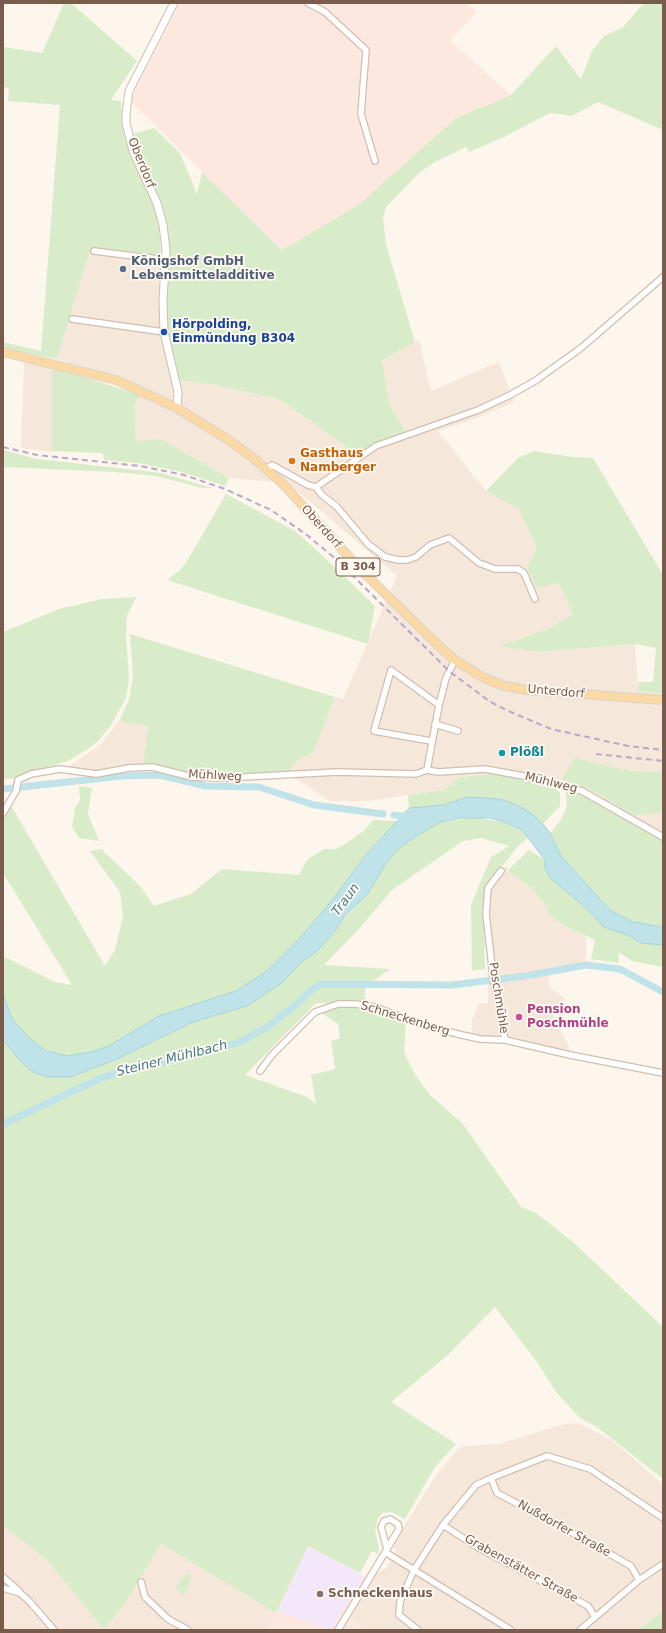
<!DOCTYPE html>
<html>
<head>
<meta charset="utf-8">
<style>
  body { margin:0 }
  #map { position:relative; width:666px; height:1633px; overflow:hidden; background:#fdf6ec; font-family:"DejaVu Sans",sans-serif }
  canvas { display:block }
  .frame { position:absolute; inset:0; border:4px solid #7a5c4d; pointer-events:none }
</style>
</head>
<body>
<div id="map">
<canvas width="666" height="1633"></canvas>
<div class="frame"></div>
</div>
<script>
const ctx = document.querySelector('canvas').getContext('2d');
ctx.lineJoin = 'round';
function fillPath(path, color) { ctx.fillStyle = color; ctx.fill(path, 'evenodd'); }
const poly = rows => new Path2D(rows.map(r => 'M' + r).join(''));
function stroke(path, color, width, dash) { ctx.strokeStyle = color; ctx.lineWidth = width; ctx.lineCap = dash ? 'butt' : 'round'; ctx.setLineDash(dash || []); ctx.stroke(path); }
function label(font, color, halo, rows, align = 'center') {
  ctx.font = font + ' "DejaVu Sans",sans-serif'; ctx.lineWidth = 3.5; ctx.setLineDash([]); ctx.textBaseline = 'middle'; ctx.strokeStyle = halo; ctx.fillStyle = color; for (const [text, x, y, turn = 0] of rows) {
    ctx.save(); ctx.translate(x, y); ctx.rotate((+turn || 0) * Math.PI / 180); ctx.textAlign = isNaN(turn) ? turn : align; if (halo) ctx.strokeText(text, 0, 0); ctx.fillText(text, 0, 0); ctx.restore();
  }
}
const residential = poly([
  [91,247,161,256,165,329,178,380,216,385,281,400,355,453,405,431,390,407,382,361,419,340,431,391,499,362,514,402,477,418,438,431,486,491,519,508,537,548,527,568,537,588,559,582,573,614,550,628,501,646,538,652,635,644,638,691,663,694,663,838,587,794,541,781,492,774,460,777,444,790,367,801,329,801,288,773,296,761,313,753,335,697,343,699,397,576,288,483,229,478,161,439,136,442,135,404,140,395,141,386,57,359],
  [24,361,52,367,52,452,21,448],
  [119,721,148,726,143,765,96,773,68,769,68,767,100,745],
  [507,865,508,870,513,875,527,884,545,904,550,915,564,926,586,937,586,965,547,973,551,989,565,998,553,1015,573,1055,544,1049,480,1039,472,1033,472,1020,479,1004,488,1003,487,914,489,888],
  [578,1423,612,1440,663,1484,663,1610,640,1630,365,1630,346,1617,369,1579,386,1568,396,1550,393,1545,406,1523,437,1474,459,1448,463,1446,499,1444,560,1425],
  [3,1526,47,1560,104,1630,3,1630],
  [161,1544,273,1611,277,1611,269,1630,104,1630,127,1600]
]);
const commercial = poly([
  [180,3,466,3,477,12,450,40,511,95,456,118,358,205,282,250,130,101],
  [308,1545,369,1579,346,1617,365,1630,268,1630]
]);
const education = poly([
  [308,1546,364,1576,331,1630,278,1611]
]);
const green = poly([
  [64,3,71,3,137,61,111,100,121,101,123,132,132,159,152,202,159,223,161,256,91,247,57,359,3,348,3,342,41,351,60,105,8,101,9,88,3,87,3,47,42,53],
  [644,3,663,3,663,130,598,102,572,116,550,113,502,138,469,152,466,147,435,162,419,173,386,207,383,218,386,244,415,342,382,361,390,407,405,431,355,453,281,400,216,385,178,380,165,329,165,294,169,261,166,220,162,204,142,162,132,134,154,128,180,153,197,194,202,172,282,250,358,205,456,118,511,95,556,46,581,79,592,51,604,36,622,28],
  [52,367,140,395,135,404,136,441,161,439,229,478,225,486,182,472,138,463,104,460,103,453,52,451],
  [3,450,37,459,161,473,212,488,202,488,156,476,115,472,3,467],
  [534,451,573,457,593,458,663,575,663,694,638,691,638,682,653,682,656,648,635,644,538,652,500,646,550,628,573,614,559,583,537,588,527,568,537,548,519,509,486,491,518,458],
  [226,494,295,531,323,556,375,606,368,644,167,580,180,570,187,561],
  [136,597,127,616,126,636,129,680,126,698,111,725,99,740,91,747,70,760,18,778,3,779,3,632,59,609,102,599],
  [130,634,335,697,313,753,296,761,288,773,216,776,192,774,161,766,143,765,148,726,119,721,129,700,133,676],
  [574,758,630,771,663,772,663,813,633,815,588,788,562,780],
  [492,774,525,778,553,786,560,793,560,806,543,824,519,806,500,799,467,797,444,805,409,808,408,795,444,790,460,777],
  [79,786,92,788,88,814,99,841,79,838,72,827,75,808,80,800],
  [565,788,587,794,663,838,663,927,633,922,610,910,561,856,550,833,561,820,567,806],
  [10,804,105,966,115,950,123,916,120,892,90,851,101,849,140,886,154,906,191,894,222,869,299,875,307,860,324,849,336,849,345,844,365,830,373,820,398,821,365,856,334,898,300,938,267,971,236,991,159,1016,107,1047,90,1052,68,1056,46,1051,29,1038,12,1019,3,994,3,956,55,982,72,985,3,873,3,817],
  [475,817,507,823,522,830,529,837,517,847,487,886,484,925,485,969,472,971,471,905,491,857,509,846,481,838,463,841,392,890,359,929,324,965,390,969,365,987,365,1002,316,1003,245,1075,307,1097,316,1104,311,1075,335,1069,331,1041,340,1038,338,1024,319,1011,338,1005,369,1007,406,1020,404,1052,414,1073,429,1094,463,1124,521,1207,536,1213,573,1242,663,1327,663,1479,597,1427,581,1419,556,1392,537,1362,495,1307,448,1355,391,1402,456,1444,435,1467,405,1519,391,1512,383,1513,378,1518,375,1530,379,1549,378,1554,372,1551,360,1573,308,1546,277,1611,273,1611,161,1544,127,1600,104,1630,47,1560,3,1526,3,1040,27,1068,48,1077,71,1077,119,1058,193,1022,247,1006,282,982,299,964,318,950,335,931,346,914,367,895,385,865,398,849,418,835,441,822],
  [529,850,545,860,545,868,549,877,587,909,604,927,630,936,641,943,663,945,663,967,632,961,618,952,619,963,591,959,595,940,564,926,550,915,545,904,527,884,513,875,508,870],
  [187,1573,191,1575,185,1596,175,1588],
  [663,1610,663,1630,640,1630]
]);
const water = poly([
  [467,797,500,799,519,806,532,814,543,824,550,833,561,856,610,910,633,922,663,927,663,945,641,943,630,936,604,927,587,909,549,877,545,868,545,860,522,830,507,823,490,818,460,818,441,822,418,835,398,849,385,865,367,895,346,914,335,931,318,950,299,964,283,982,247,1006,193,1022,119,1058,71,1077,48,1077,33,1072,21,1062,3,1040,3,994,12,1019,29,1038,46,1051,68,1056,90,1052,107,1047,159,1016,236,991,267,971,300,938,334,898,365,856,409,808,444,805,467,797]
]);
const canal = poly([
  [3,789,122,776,159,775,206,786,259,787,314,805,383,814],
  [394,815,412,817],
  [531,975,586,965,620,969,663,992],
  [3,1124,97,1080,136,1066,180,1059,240,1042,267,1027,297,1004,311,990,322,984,452,985,525,976]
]);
const minor = poly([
  [308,3,325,12,366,50,361,114,375,161],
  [94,251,166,260],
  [72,319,164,332],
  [267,469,272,465,308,485,316,487,376,446,478,410,510,395,535,381,581,348,663,277],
  [316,487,322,495,337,507,368,544,385,557,399,560,407,560,416,557,430,545,449,538,479,563,495,569,518,569,524,573,535,599],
  [435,724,458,731],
  [431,741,374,731,391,670,439,705],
  [427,770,439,705,446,678,455,660],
  [3,813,16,791,18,780,31,774,60,769,96,774,129,768,152,767,192,777,225,778,337,772,416,774,427,770,438,772,485,769,540,779,582,791,663,837],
  [501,871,488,888,486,914,493,976,505,1040],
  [260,1071,272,1055,315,1012,338,1004,355,1004,375,1007,419,1024,462,1035,480,1039,505,1040,570,1055,663,1073],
  [491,1478,497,1493,564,1528,631,1566,639,1580],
  [443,1525,479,1548,588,1606,595,1617],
  [385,1552,511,1630],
  [3,1577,19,1591],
  [141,1582,145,1597,168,1619,188,1630],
  [3,1588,20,1593,30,1602,54,1630],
  [338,1630,369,1579,399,1529,398,1524,390,1519,384,1521,381,1527,387,1549],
  [418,1630,399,1615,400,1602,414,1570,443,1525,476,1485,491,1478,547,1456,590,1469,663,1518],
  [580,1630,639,1580,663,1564]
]);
const tertiary = poly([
  [174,3,129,91,126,113,126,123,133,151,157,203,163,225,166,250,163,300,164,332,178,392,177,408]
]);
const primary = poly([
  [3,352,116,380,177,408,227,439,252,457,283,484,359,568,440,647,455,660,484,678,505,686,527,690,663,700]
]);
const rail = poly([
  [3,447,37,455,140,466,184,475,225,489,271,510,307,535,337,560,449,671,489,701,506,710,551,729,628,746,663,750],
  [596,754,663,761]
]);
const markers = [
  [123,269,4,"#5c6f8a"],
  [164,332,4,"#1a4fb4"],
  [292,461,4,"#e8710a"],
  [502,753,4,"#0f9aa8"],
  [519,1017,4,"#d1479c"],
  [320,1594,4,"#8d6e63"]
];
const shields = [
  [358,567,44]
];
const shieldNames = [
  ["B 304",358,567]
];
const streetNames = [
  ["Oberdorf",141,163,68],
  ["Oberdorf",321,527,48],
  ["Unterdorf",556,692,5],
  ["Mühlweg",215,776,3],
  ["Mühlweg",551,783,14],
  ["Poschmühle",498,998,81],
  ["Schneckenberg",405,1019,17],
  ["Nußdorfer Straße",564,1529,29],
  ["Grabenstätter Straße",521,1569,29]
];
const serviceNames = [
  ["Königshof GmbH",131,262],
  ["Lebensmitteladditive",131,276]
];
const transitNames = [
  ["Hörpolding,",172,325],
  ["Einmündung B304",172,339]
];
const foodNames = [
  ["Gasthaus",300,454],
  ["Namberger",300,468]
];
const cultureNames = [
  ["Plößl",510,753]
];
const hotelNames = [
  ["Pension",527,1010],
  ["Poschmühle",527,1024]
];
const educationNames = [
  ["Schneckenhaus",328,1594]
];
const waterNames = [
  ["Traun",346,900,-53],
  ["Steiner Mühlbach",172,1059,-14]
];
fillPath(residential, '#f5e8da');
fillPath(commercial, '#fde8e0');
fillPath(education, '#f3e8fa');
fillPath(green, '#d8ecc9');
fillPath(water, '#bfe3e8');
stroke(water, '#a5d3da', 1);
stroke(canal, '#bfe3e8', 7);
stroke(minor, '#d1beb0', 8);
stroke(tertiary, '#d1beb0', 9);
stroke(primary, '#dad1cd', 10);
stroke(minor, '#fff', 5.5);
stroke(tertiary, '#fff', 7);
stroke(primary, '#fbd9a5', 8);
stroke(rail, '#b9a8c9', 2, [6, 4]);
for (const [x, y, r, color] of markers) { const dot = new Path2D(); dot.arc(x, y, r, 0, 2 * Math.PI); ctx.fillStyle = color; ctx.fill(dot); stroke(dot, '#fffaf3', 1.5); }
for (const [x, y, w] of shields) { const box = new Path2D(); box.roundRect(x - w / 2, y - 9, w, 18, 3); ctx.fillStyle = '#fffaf3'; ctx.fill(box); stroke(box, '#7a5c4d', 1); }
label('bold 11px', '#7a5c4d', null, shieldNames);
label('12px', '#7a5c4d', '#fffaf3', streetNames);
label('bold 12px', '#4e5e75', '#fffaf3', serviceNames, 'left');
label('bold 12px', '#164399', '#fffaf3', transitNames, 'left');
label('bold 12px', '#c56008', '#fffaf3', foodNames, 'left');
label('bold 12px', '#0d838f', '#fffaf3', cultureNames, 'left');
label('bold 12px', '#b23c85', '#fffaf3', hotelNames, 'left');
label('bold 12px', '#785e54', '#fffaf3', educationNames, 'left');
label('italic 13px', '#437c86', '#fffaf3', waterNames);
</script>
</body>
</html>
